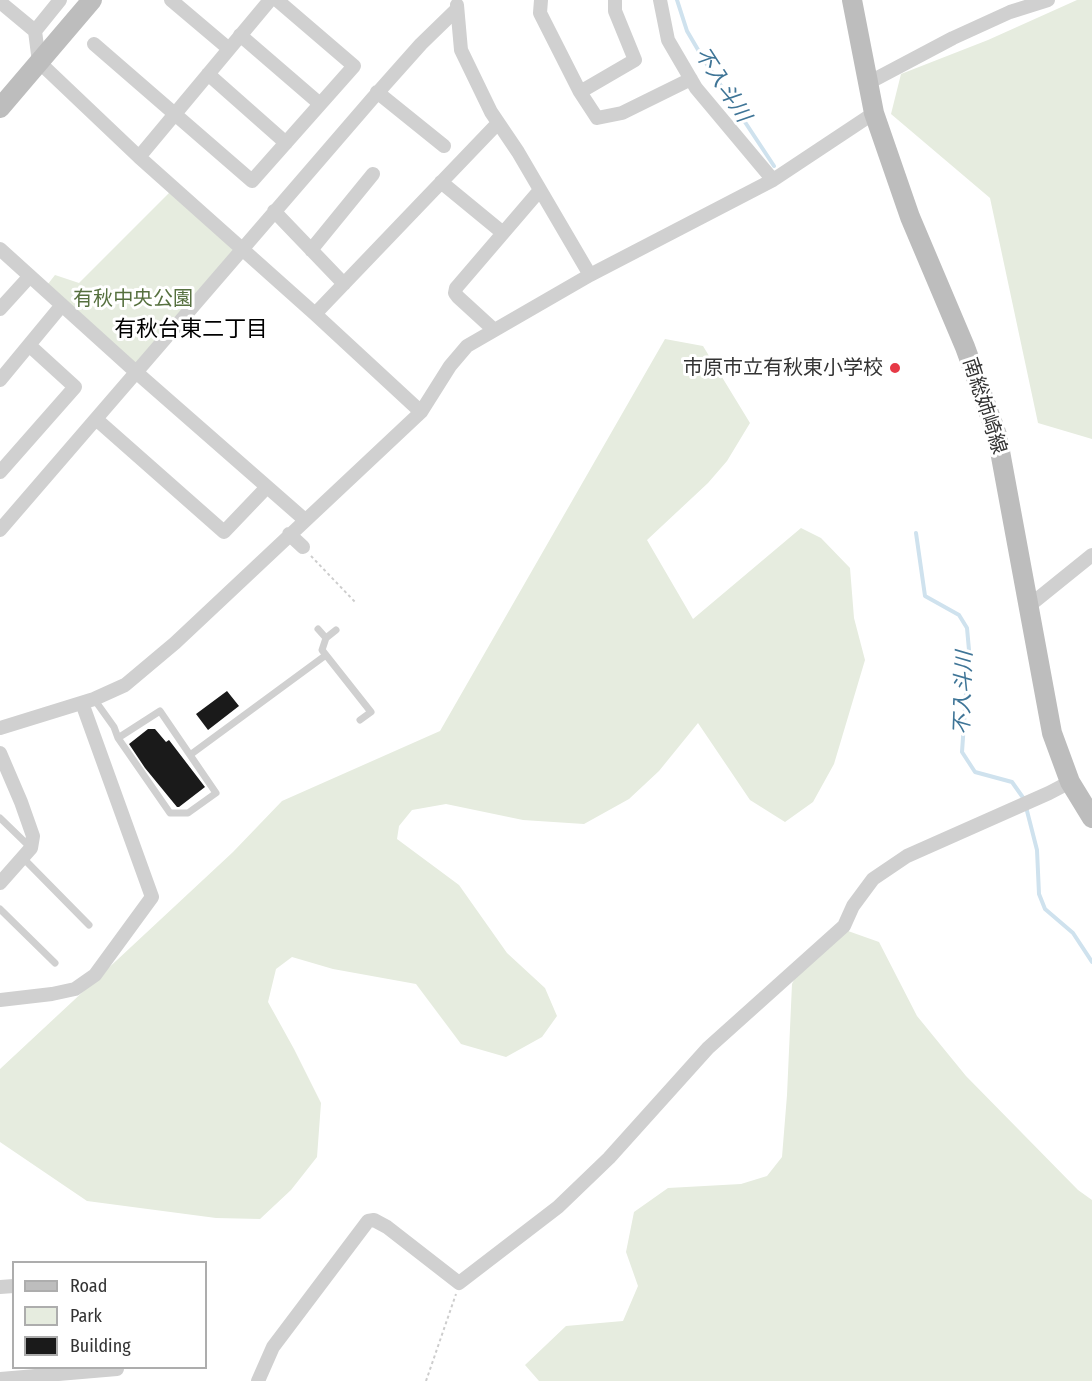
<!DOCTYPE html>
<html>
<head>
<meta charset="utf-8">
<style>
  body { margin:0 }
  #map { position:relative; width:1092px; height:1381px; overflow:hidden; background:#fff; font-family:"Fira Sans Condensed",sans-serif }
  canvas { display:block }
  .legend { position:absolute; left:12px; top:1261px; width:195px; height:108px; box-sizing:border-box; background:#fff; border:2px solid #adadad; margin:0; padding:8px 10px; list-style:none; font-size:18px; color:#333 }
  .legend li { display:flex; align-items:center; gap:12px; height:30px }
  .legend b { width:30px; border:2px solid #adadad }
</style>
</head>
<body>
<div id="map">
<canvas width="1092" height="1381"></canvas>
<ul class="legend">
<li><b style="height:8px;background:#bdbdbd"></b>Road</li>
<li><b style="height:16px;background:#e6ecdf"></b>Park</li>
<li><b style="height:16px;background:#1a1a1a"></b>Building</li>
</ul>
</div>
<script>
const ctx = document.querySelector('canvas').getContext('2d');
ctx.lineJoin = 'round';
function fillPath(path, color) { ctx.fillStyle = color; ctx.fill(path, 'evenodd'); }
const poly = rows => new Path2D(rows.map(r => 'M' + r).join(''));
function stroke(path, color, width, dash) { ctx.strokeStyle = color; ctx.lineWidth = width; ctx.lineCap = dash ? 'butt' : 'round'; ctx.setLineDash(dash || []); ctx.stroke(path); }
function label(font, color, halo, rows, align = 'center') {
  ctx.font = font + ' "Fira Sans Condensed","Noto Sans JP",sans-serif'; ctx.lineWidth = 6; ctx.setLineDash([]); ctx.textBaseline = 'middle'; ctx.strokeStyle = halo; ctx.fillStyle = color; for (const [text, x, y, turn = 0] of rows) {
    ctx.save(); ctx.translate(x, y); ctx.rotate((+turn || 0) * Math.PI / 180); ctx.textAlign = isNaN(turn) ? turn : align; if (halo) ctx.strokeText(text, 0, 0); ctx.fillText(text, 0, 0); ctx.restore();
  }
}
const green = poly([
  [1077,0,1092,0,1092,439,1038,423,990,198,891,114,901,74,988,40],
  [174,188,243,249,136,372,44,289,55,275,79,283],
  [665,339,703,346,750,423,727,461,708,483,647,540,693,619,801,528,821,538,850,568,854,618,865,660,834,764,813,802,785,822,750,800,698,723,659,771,629,799,584,824,523,820,446,804,412,810,399,826,397,839,459,885,507,953,545,988,557,1016,542,1037,506,1057,461,1044,416,984,333,969,292,957,276,969,268,1002,294,1049,321,1103,317,1157,291,1190,260,1219,216,1218,87,1201,0,1142,0,1069,233,852,282,801,440,731],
  [848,931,879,942,917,1016,966,1076,1078,1190,1092,1200,1092,1381,539,1381,525,1365,566,1326,623,1321,638,1286,626,1252,634,1212,668,1188,741,1184,767,1176,782,1157,787,1095,792,984,809,949]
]);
const stream = poly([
  [677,0,687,31,704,60,774,166],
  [916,533,925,596,959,615,967,628,969,650,962,752,975,772,1012,782,1024,799],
  [1026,807,1037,850,1039,894,1045,909,1073,933,1092,962]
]);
const building = poly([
  [227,691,239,706,208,730,196,714],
  [148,729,155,729,166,742,169,740,205,787,179,807,177,807,145,768,129,744]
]);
const path = poly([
  [311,556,356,603],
  [426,1381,456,1294]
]);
const lane = poly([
  [318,629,326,638],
  [336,630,326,638,322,650,371,712,360,720],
  [94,699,114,727,118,738,160,711,216,793,188,813,170,813,118,738],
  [190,755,326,655],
  [0,818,31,848],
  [23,858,89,925],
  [0,909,55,963]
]);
const street = poly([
  [60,0,35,31,39,62,139,157,315,314,421,412],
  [171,0,229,49],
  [541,0,540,13,580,92,597,118,622,113,691,79],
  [660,0,668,40,696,88,773,180],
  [0,2,35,31],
  [457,5,461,50,491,112,518,152,590,275],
  [240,35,320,104],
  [94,44,252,181,354,66,277,0],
  [208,74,286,143],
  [868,83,953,38,1010,12,1048,0],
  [377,92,444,146],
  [580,92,635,60,615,11,615,0],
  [139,157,270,0],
  [441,182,503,233],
  [274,211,344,284],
  [0,249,136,372,305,520],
  [311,250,373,174],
  [0,309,30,276],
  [315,314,498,123],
  [493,329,458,297,455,293,456,288,540,190],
  [0,380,62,305],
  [96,419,224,532,267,487],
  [0,472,75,387,30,346],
  [0,530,372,99,421,44,457,9],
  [289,534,303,547],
  [1030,605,1092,555],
  [0,728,94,699,125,685,175,643,421,412,450,366,467,346,590,275,773,180,874,113],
  [0,753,21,802,33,836,31,848,0,883],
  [0,1000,52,994,75,989,95,975,152,897,82,703],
  [0,1287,14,1286],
  [0,1379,117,1369],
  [258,1381,273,1347,368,1221,374,1220,387,1227,459,1283,558,1207,609,1158,708,1048,844,926,853,906,873,879,907,856,1049,793,1070,782]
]);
const secondary = poly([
  [852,0,874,113,910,217,965,347,997,435,1052,733,1070,782,1092,818],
  [0,108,92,0]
]);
const markers = [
  [895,368,6,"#e63946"]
];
const parkNames = [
  ["有秋中央公園",133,299]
];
const poiNames = [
  ["市原市立有秋東小学校",883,368]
];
const streetNames = [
  ["南総姉崎線",984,406,72]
];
const waterNames = [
  ["不入斗川",722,85,57],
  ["不入斗川",964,693,-88]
];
const quarterNames = [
  ["有秋台東二丁目",191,330]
];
fillPath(green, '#e6ecdf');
stroke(stream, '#cfe2ee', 4);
fillPath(building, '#1a1a1a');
stroke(path, '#cdcdcd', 2, [3, 3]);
stroke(lane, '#d0d0d0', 7);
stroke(street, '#d0d0d0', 14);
stroke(secondary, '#bdbdbd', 20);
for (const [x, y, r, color] of markers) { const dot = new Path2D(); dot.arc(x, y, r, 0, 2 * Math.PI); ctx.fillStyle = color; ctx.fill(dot); stroke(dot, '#fff', 2); }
label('20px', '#56703f', '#fff', parkNames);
label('20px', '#333', '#fff', poiNames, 'right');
label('20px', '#333', '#fff', streetNames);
label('italic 21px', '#3f7597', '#fff', waterNames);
label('22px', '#000', '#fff', quarterNames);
</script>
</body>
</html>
